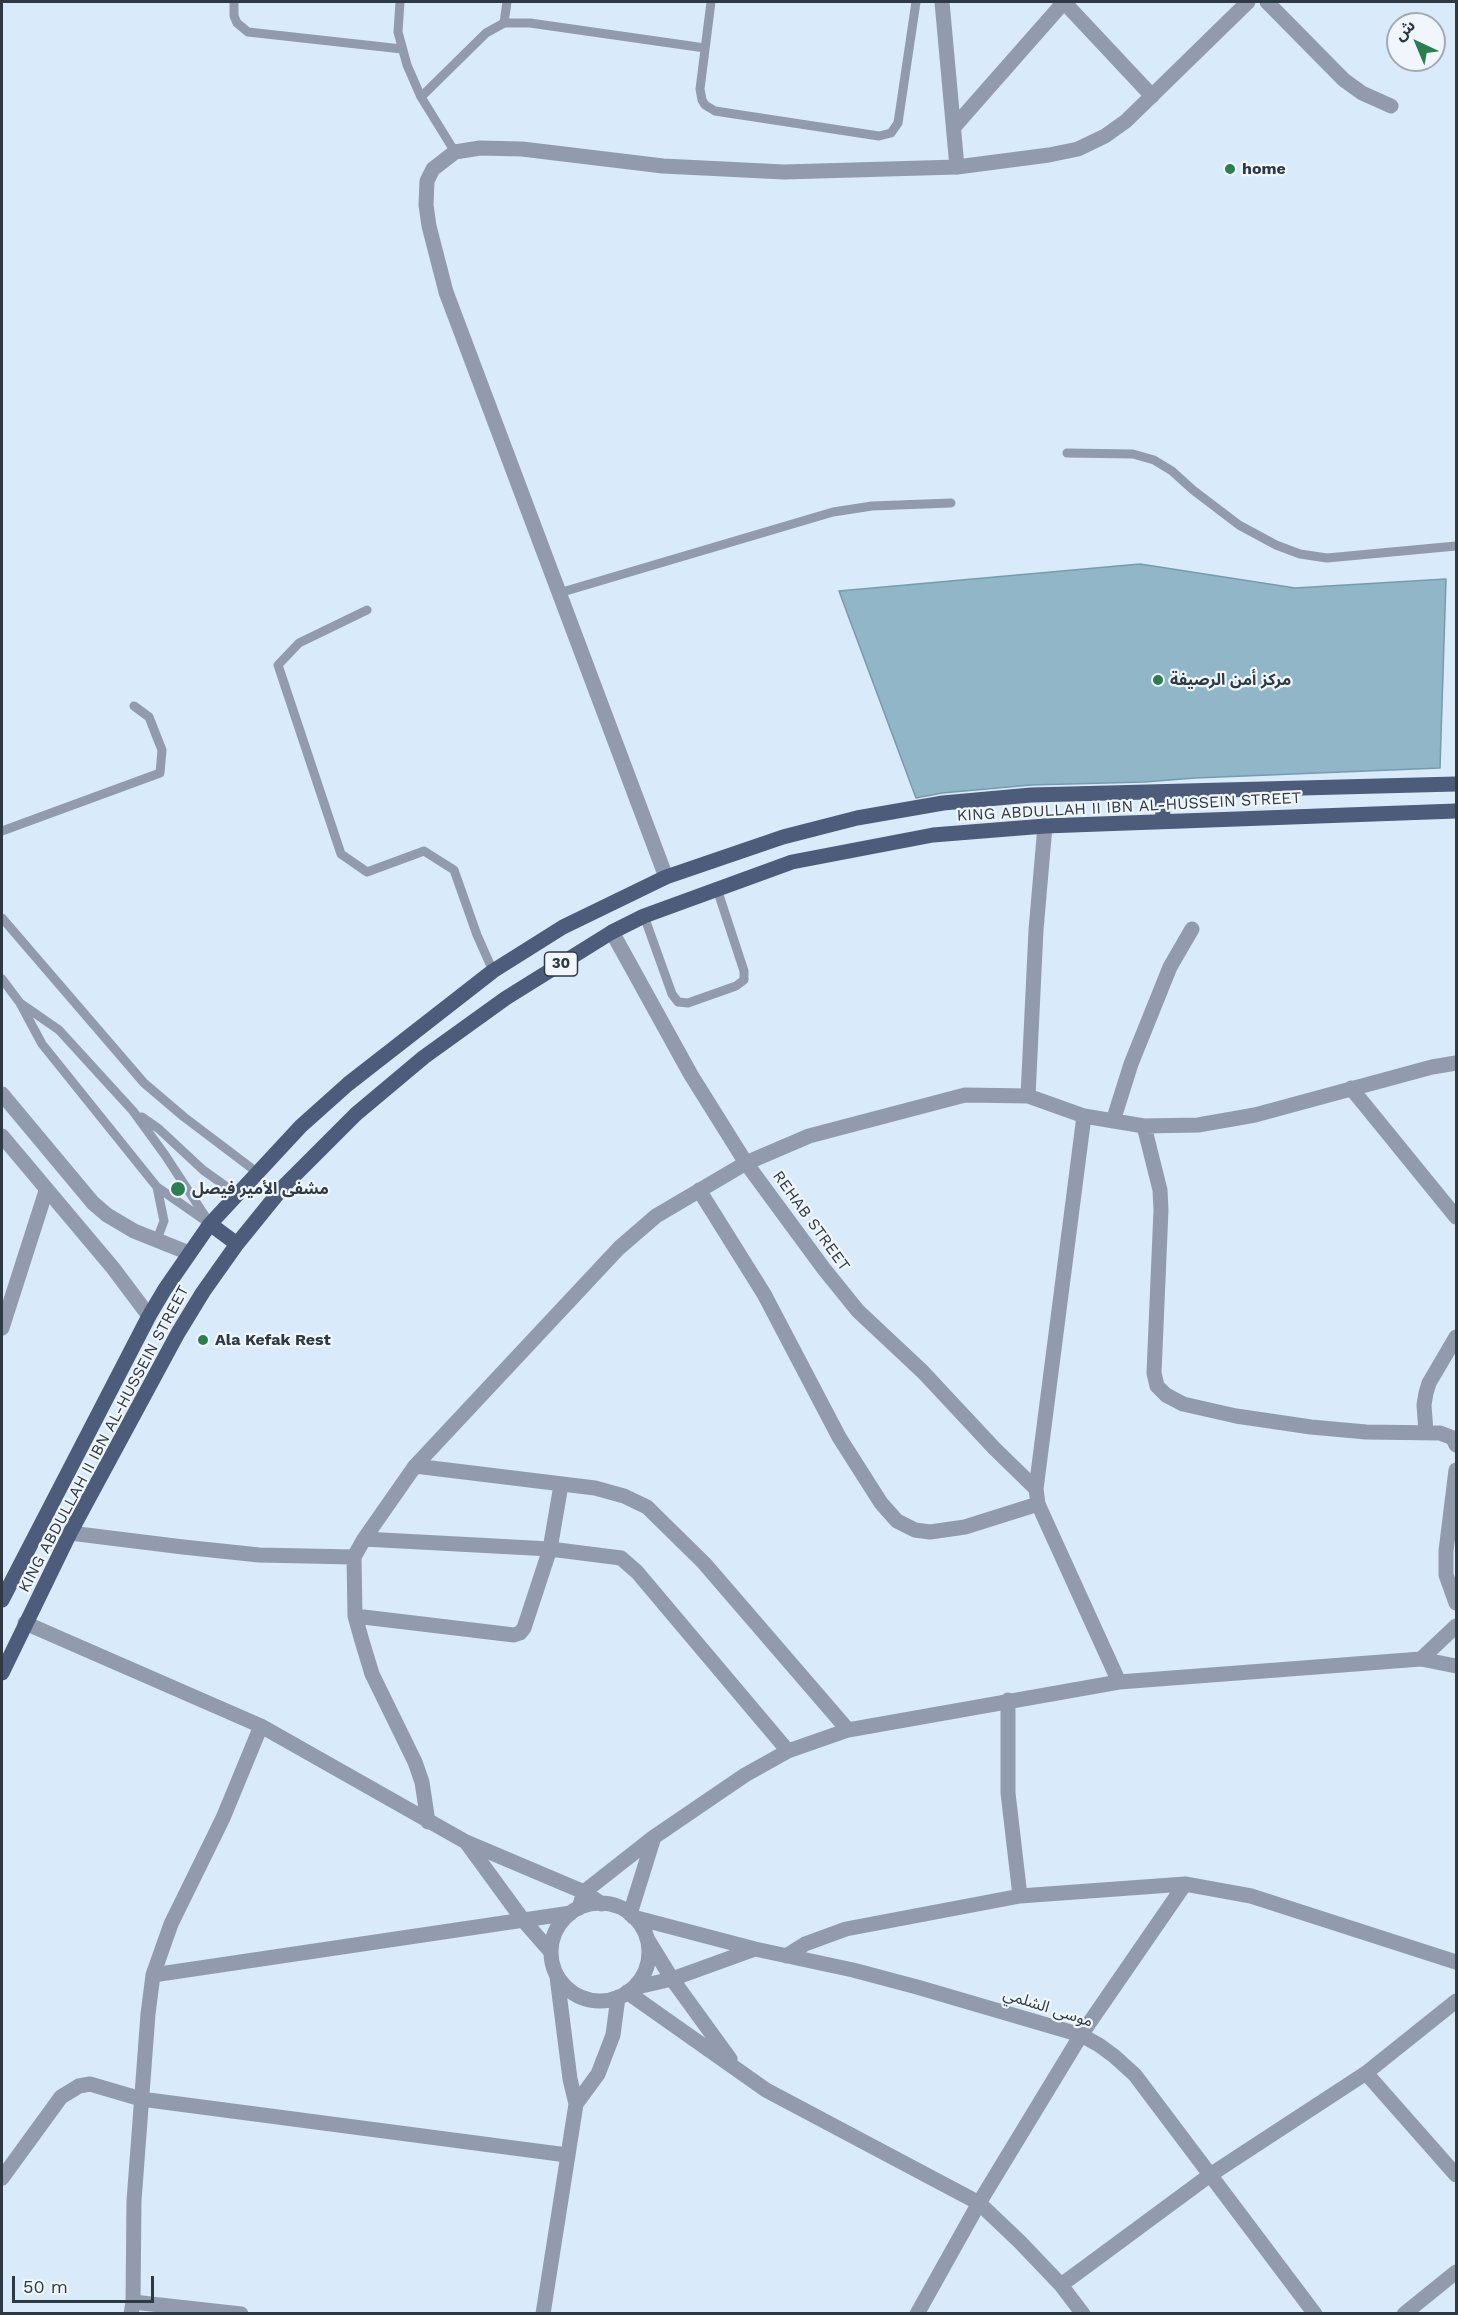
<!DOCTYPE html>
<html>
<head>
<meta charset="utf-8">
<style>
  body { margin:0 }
  #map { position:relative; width:1458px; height:2315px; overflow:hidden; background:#d9eafa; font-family:"Work Sans","Noto Sans Arabic",sans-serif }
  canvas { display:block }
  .frame { position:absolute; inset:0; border:3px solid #2d3943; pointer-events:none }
  .north { position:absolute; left:1386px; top:12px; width:60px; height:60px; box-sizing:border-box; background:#f0f6fb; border:2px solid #a2aab1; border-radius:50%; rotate:316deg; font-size:16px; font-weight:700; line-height:24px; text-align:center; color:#2d3943 }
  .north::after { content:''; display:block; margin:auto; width:21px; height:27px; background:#2a7e50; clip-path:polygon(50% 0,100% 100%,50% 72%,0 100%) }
  .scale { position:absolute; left:12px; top:2276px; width:142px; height:27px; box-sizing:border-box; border:3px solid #2d3943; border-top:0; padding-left:8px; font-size:18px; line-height:21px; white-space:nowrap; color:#2d3943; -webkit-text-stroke:4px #f0f6fb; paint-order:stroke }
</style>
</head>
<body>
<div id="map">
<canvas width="1458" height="2315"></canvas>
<div class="frame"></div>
<div class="north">ش</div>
<div class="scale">50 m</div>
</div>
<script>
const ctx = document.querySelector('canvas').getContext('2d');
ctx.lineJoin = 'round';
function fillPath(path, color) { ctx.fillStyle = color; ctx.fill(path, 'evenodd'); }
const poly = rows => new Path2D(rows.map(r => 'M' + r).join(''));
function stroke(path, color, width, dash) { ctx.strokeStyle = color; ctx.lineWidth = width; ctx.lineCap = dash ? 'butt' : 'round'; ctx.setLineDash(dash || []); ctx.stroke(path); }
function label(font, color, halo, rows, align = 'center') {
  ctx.font = font + ' "Work Sans","Noto Sans Arabic",sans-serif'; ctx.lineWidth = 4.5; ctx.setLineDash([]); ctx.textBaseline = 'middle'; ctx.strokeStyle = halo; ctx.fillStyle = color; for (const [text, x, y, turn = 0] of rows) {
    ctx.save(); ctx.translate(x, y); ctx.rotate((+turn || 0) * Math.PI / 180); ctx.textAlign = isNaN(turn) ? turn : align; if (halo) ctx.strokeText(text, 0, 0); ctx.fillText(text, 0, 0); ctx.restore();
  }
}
const building = poly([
  [1140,564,1295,588,1446,579,1440,768,1195,778,1144,782,1031,785,942,793,916,798,839,591,1140,564]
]);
const service = poly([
  [234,2,234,16,237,23,248,32,402,49],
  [400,2,398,32,407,65,421,97,455,152],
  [711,2,700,89,702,100,705,105,715,111,879,136,891,133,898,123,916,2],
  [504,23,507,2],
  [421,97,486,33,504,23,530,23,705,48],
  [1067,453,1133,454,1154,460,1172,471,1193,490,1239,525,1276,545,1300,554,1327,558,1456,546],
  [559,593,833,512,872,506,951,503],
  [367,610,299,643,278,665,341,854,367,872,424,851,454,870,477,935,493,971],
  [2,831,160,773,162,750,149,717,134,706],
  [644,916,672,994,678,1002,688,1003,736,986,744,980,744,971,717,889],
  [2,918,144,1083,184,1117,258,1173],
  [2,979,20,1003,42,1044,157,1187,210,1224],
  [20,1003,59,1030,133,1111,165,1155,207,1219],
  [142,1117,159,1129,203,1170,238,1195],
  [153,1239,159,1234,164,1221,157,1187]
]);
const minor = poly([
  [942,2,957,167],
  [1064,2,1152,96],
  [1267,2,1344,80,1362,93,1391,106],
  [954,127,1064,2],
  [612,932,691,1075,746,1163,824,1269,858,1311,923,1372,994,1448,1036,1489],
  [1351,1088,1456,1217],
  [1028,1096,1036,930,1045,826],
  [1084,1116,1036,1489,1038,1504,1119,1682],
  [1113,1121,1131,1064,1170,967,1192,929],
  [1144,1126,1160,1190,1161,1210,1154,1373,1157,1386,1166,1395,1183,1404,1236,1416,1311,1427,1366,1432,1440,1433,1453,1438,1456,1445],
  [699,1190,764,1294,839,1437,881,1503,897,1521,915,1530,930,1532,965,1527,1038,1504],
  [2,1328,46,1191],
  [1426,1432,1424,1405,1426,1393,1429,1383,1456,1337],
  [415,1466,595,1488,624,1496,647,1507,704,1563,848,1730],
  [1456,1470,1446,1551,1446,1575,1456,1603],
  [70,1533,183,1547,259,1555,354,1557],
  [364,1539,550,1549,621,1558,637,1572,788,1751],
  [355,1616,514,1635,520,1633,524,1628,550,1549,561,1485],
  [25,1623,261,1726,466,1842,584,1892,602,1904],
  [1421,1659,1456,1626],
  [1008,1700,1008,1793,1020,1896],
  [428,1822,422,1782,415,1762,372,1674,362,1641,355,1616,354,1557,364,1539,415,1466,619,1248,656,1216,746,1163,809,1136,965,1095,1028,1096,1084,1116,1144,1126,1198,1125,1255,1115,1432,1067,1456,1063],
  [466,1842,523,1920,551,1952],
  '551 1952a49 49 0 1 1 98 0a49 49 0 1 1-98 0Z',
  [579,1908,584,1892,654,1837,745,1775,788,1751,848,1730,1119,1682,1421,1659,1456,1666],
  [630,1914,654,1837],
  [633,1917,755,1949,853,1970,917,1987,1081,2035,1099,2045,1114,2056,1135,2075,1315,2314],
  [648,1940,672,1979,730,2059],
  [786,1956,805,1944,846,1929,1020,1896,1185,1884,1251,1896,1456,1962],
  [153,1975,571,1913],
  [557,1977,570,2079,576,2104,598,2074,613,2035,618,1997],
  [633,1988,672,1979,755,1949],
  [627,1992,766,2090,979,2203,1020,2242,1061,2285,1083,2314],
  [1366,2073,1456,2175],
  [2,2178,61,2097,79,2086,90,2084,141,2099,567,2155],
  [1061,2285,1210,2175,1366,2073,1456,2001],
  [133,2302,241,2314],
  [131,2314,133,2302,134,2201,148,2014,153,1975,171,1924,223,1818,261,1726],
  [543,2314,576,2104],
  [917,2314,979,2203,1081,2035,1185,1884],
  [1404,2314,1456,2272]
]);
const tertiary = poly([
  [666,877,446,292,429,226,426,205,427,181,433,169,455,152,480,148,522,149,663,166,784,172,957,167,1049,155,1078,149,1105,136,1126,121,1248,2],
  [2,1094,93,1203,107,1215,134,1231,189,1253],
  [2,1136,113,1268,149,1316]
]);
const primary = poly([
  [1162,792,1163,821],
  [210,1224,237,1244],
  [2,1600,149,1316,165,1289,210,1224,301,1126,348,1084,493,971,563,927,666,877,783,837,857,818,943,803,1031,795,1456,784],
  [2,1673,70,1533,178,1333,203,1292,237,1244,284,1186,356,1114,424,1057,506,998,612,932,644,916,792,862,933,835,1045,826,1456,811]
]);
const markers = [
  [1230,169,6,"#2a7e50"],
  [1158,680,6,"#2a7e50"],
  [178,1189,8,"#2a7e50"],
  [203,1340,6,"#2a7e50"]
];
const shields = [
  [561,964,33]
];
const shieldNames = [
  ["30",561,964]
];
const poiNames = [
  ["home",1242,169],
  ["مركز أمن الرصيفة",1170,680],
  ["مشفى الأمير فيصل",192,1189],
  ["Ala Kefak Rest",215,1340]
];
const streetNames = [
  ["KING ABDULLAH II IBN AL-HUSSEIN STREET",1129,807,-3],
  ["REHAB STREET",811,1221,54],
  ["KING ABDULLAH II IBN AL-HUSSEIN STREET",104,1439,-62],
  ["موسى الشلمي",1048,2008,18]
];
fillPath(building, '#90b6c7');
stroke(building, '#769bac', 1.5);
stroke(service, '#929bad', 9);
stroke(minor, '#929bad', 15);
stroke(tertiary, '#929bad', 15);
stroke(primary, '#4e5c7b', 15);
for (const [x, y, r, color] of markers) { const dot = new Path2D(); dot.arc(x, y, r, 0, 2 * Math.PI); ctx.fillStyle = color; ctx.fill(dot); stroke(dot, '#f0f6fb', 2); }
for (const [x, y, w] of shields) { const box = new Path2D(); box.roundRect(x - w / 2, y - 12, w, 24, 4.5); ctx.fillStyle = '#f0f6fb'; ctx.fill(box); stroke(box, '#2d3943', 1.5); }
label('bold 15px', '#2d3943', null, shieldNames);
label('bold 16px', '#2d3943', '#f0f6fb', poiNames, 'left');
label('16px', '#2d3943', '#f0f6fb', streetNames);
</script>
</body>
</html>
